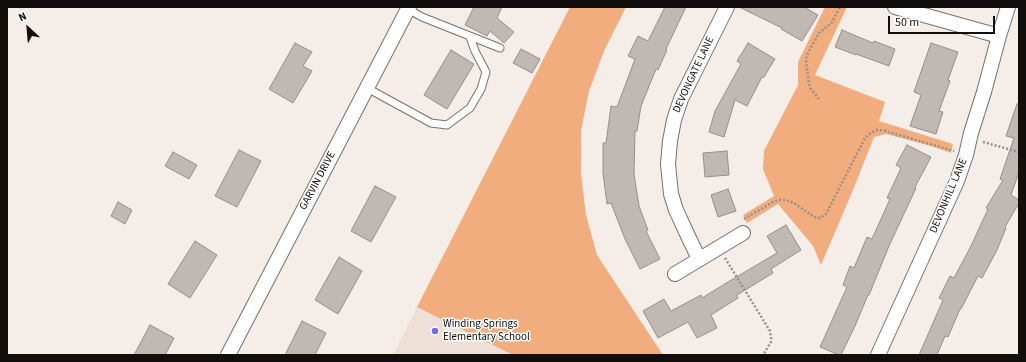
<!DOCTYPE html>
<html>
<head>
<meta charset="utf-8">
<style>
  body { margin:0 }
  #map { position:relative; width:1026px; height:362px; overflow:hidden; background:#f5ede8; font-family:"Source Sans 3",sans-serif }
  canvas { display:block }
  .frame { position:absolute; inset:0; border:8px solid #110e0d; pointer-events:none }
  .north { position:absolute; left:8px; top:8px; width:40px; height:40px; -webkit-text-stroke:3px #fff; paint-order:stroke; rotate:334deg; font-size:11px; font-weight:700; line-height:16px; text-align:center; color:#110e0d }
  .north::after { content:''; display:block; margin:auto; width:14px; height:18px; background:#110e0d; clip-path:polygon(50% 0,100% 100%,50% 72%,0 100%) }
  .scale { position:absolute; left:888px; top:16px; width:107px; height:18px; box-sizing:border-box; border:2px solid #110e0d; border-top:0; padding-left:5px; font-size:12px; line-height:14px; white-space:nowrap; color:#110e0d; -webkit-text-stroke:3px #fff; paint-order:stroke }
</style>
</head>
<body>
<div id="map">
<canvas width="1026" height="362"></canvas>
<div class="frame"></div>
<div class="north">N</div>
<div class="scale">50 m</div>
</div>
<script>
const ctx = document.querySelector('canvas').getContext('2d');
ctx.lineJoin = 'round';
function fillPath(path, color) { ctx.fillStyle = color; ctx.fill(path, 'evenodd'); }
const poly = rows => new Path2D(rows.map(r => 'M' + r).join(''));
function stroke(path, color, width, dash) { ctx.strokeStyle = color; ctx.lineWidth = width; ctx.lineCap = dash ? 'butt' : 'round'; ctx.setLineDash(dash || []); ctx.stroke(path); }
function label(font, color, halo, rows, align = 'center') {
  ctx.font = font + ' "Source Sans 3",sans-serif'; ctx.lineWidth = 3; ctx.setLineDash([]); ctx.textBaseline = 'middle'; ctx.strokeStyle = halo; ctx.fillStyle = color; for (const [text, x, y, turn = 0] of rows) {
    ctx.save(); ctx.translate(x, y); ctx.rotate((+turn || 0) * Math.PI / 180); ctx.textAlign = isNaN(turn) ? turn : align; if (halo) ctx.strokeText(text, 0, 0); ctx.fillText(text, 0, 0); ctx.restore();
  }
}
const built = poly([
  [417,307,513,355,393,355]
]);
const green = poly([
  [570,7,626,7,604,51,589,91,581,131,581,174,586,215,597,255,663,355,513,355,417,307],
  [825,7,847,7,815,75,885,102,879,121,953,144,951,153,931,146,886,134,874,137,853,190,821,265,813,246,778,204,747,223,743,215,774,196,763,169,764,151,798,85,798,62]
]);
const building = poly([
  [474,7,502,7,497,18,514,32,504,43,490,31,487,36,465,25,474,7],
  [665,7,686,7,666,49,667,50,658,70,656,69,641,106,637,131,635,131,634,174,639,206,648,230,646,231,660,259,640,269,625,239,611,203,607,204,603,173,603,143,606,143,611,106,617,107,635,59,628,56,638,36,648,41,665,7],
  [739,7,804,7,818,15,802,41,781,29,782,28,739,7],
  [842,30,873,43,874,41,895,49,889,66,856,54,856,55,835,47,842,30],
  [295,43,312,52,303,66,312,71,293,103,269,89,295,43],
  [748,43,775,59,764,77,762,77,747,106,735,100,724,137,709,132,715,111,741,64,737,61,748,43],
  [931,43,958,52,948,80,950,81,939,111,943,112,936,134,910,126,921,95,914,92,931,43],
  [521,49,540,59,532,73,513,63,521,49],
  [451,50,474,64,447,109,424,95,451,50],
  [1017,104,1019,104,1019,172,1011,195,1019,200,1019,203,1005,227,1006,228,997,250,982,278,978,276,961,309,960,309,948,337,945,336,937,355,919,355,943,300,939,298,950,276,954,278,971,246,988,209,986,208,1003,180,1000,179,1014,138,1006,136,1017,104],
  [907,145,931,157,915,187,916,188,889,246,869,295,868,295,855,326,841,355,839,355,820,347,847,287,843,285,850,266,854,268,867,237,872,239,890,199,887,198,901,168,896,165,907,145],
  [239,150,261,161,237,207,215,196,239,150],
  [727,151,729,175,705,177,703,153,727,151],
  [173,152,197,165,189,179,165,166,173,152],
  [375,186,396,197,371,242,351,231,375,186],
  [728,189,736,211,718,217,711,195,728,189],
  [118,202,132,210,125,224,111,216,118,202],
  [786,225,801,250,771,269,773,273,737,295,738,298,711,315,717,328,697,338,688,322,658,338,643,311,664,299,671,311,701,295,702,298,728,282,777,253,767,236,786,225],
  [195,241,217,255,190,298,168,284,195,241],
  [339,257,362,271,338,314,315,300,339,257],
  [302,321,326,333,315,355,285,355,302,321],
  [150,325,174,338,165,355,134,355,150,325]
]);
const path = poly([
  [819,99,811,89,809,84,806,61,807,55,819,33,829,25,832,22,840,7],
  [983,142,1019,152],
  [744,219,773,202,780,200,786,200,794,203,814,217,820,218,826,214,865,138,871,133,877,130,885,131,954,151],
  [725,258,770,331,771,337,771,342,763,355]
]);
const service = poly([
  [408,9,422,17,500,48],
  [367,88,431,123,447,125,470,108,481,89,486,72,475,51,470,37]
]);
const minor = poly([
  [895,7,999,36],
  [699,259,688,236,676,210,671,194,668,164,670,141,674,120,681,99,727,7],
  [675,274,743,233],
  [228,355,409,7],
  [878,355,957,181,966,155,971,133,984,92,999,36,1008,7]
]);
const markers = [
  [435,331,4,"#7569e4"]
];
const streetNames = [
  ["DEVONGATE LANE",694,75,-65],
  ["GARVIN DRIVE",318,181,-62],
  ["DEVONHILL LANE",949,196,-67]
];
const poiNames = [
  ["Winding Springs",443,325],
  ["Elementary School",443,338]
];
fillPath(built, '#eee0d7');
fillPath(green, '#f1ad7d');
fillPath(building, '#bfb8b3');
stroke(building, '#958e89', 1);
stroke(service, '#78726d', 9);
stroke(minor, '#78726d', 16);
stroke(path, '#96908d', 2.5, [2, 2]);
stroke(service, '#fff', 7);
stroke(minor, '#fff', 14);
for (const [x, y, r, color] of markers) { const dot = new Path2D(); dot.arc(x, y, r, 0, 2 * Math.PI); ctx.fillStyle = color; ctx.fill(dot); stroke(dot, '#fff', 1.5); }
label('11px', '#110e0d', '#fff', streetNames);
label('11px', '#110e0d', '#fff', poiNames, 'left');
</script>
</body>
</html>
